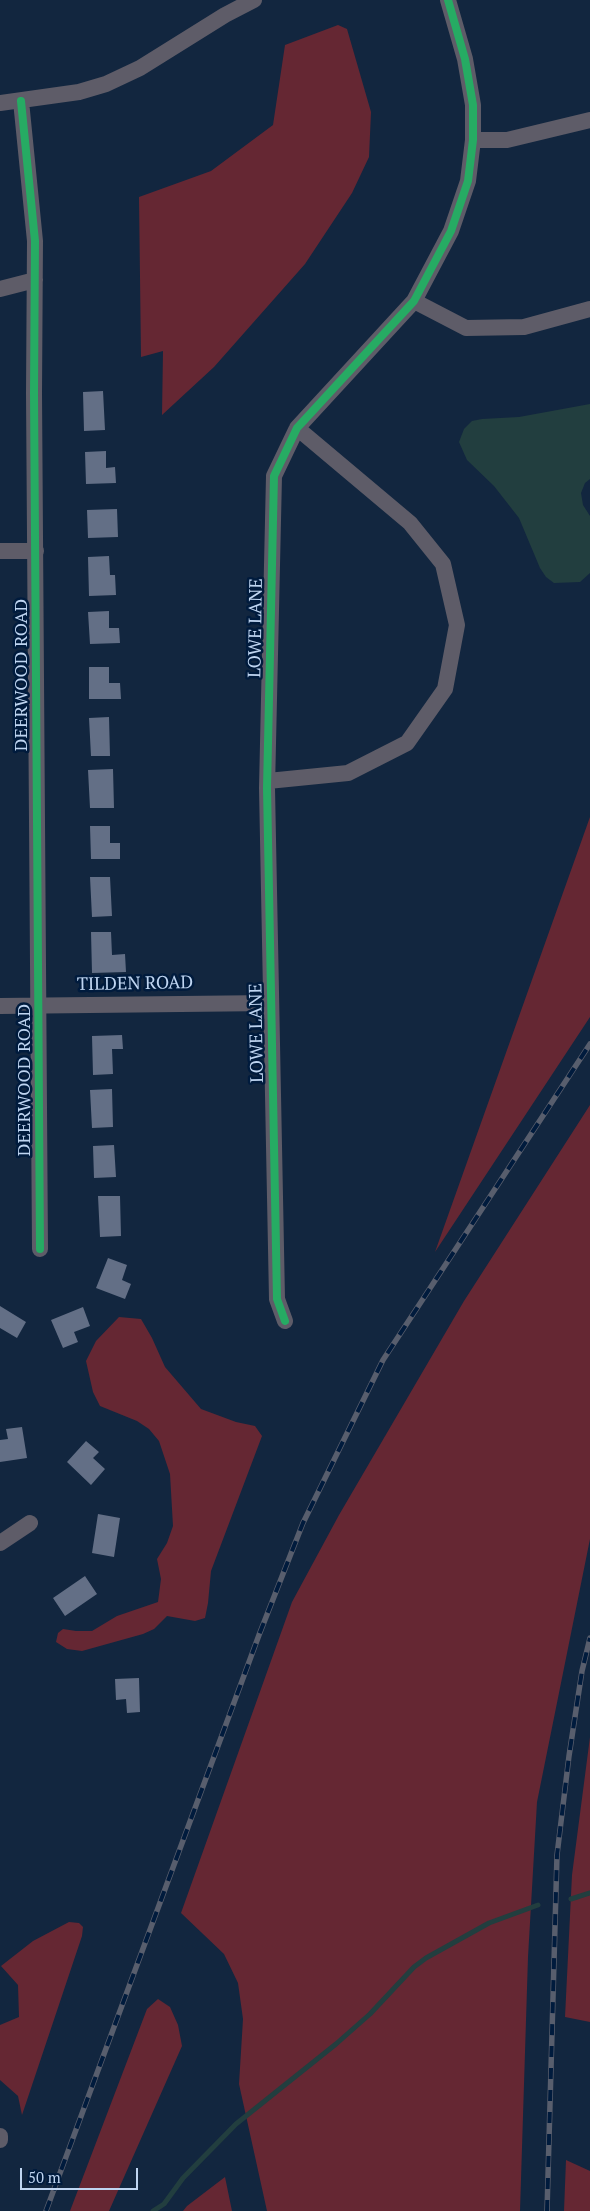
<!DOCTYPE html>
<html>
<head>
<meta charset="utf-8">
<style>
  body { margin:0 }
  #map { position:relative; width:590px; height:2211px; overflow:hidden; background:#12263f; font-family:"PT Serif",serif }
  canvas { display:block }
  .scale { position:absolute; left:20px; top:2168px; width:118px; height:22px; box-sizing:border-box; border:2px solid #bfd5f1; border-top:0; padding-left:6px; font-size:15px; line-height:18px; white-space:nowrap; color:#bfd5f1; -webkit-text-stroke:4px #001b3d; paint-order:stroke }
</style>
</head>
<body>
<div id="map">
<canvas width="590" height="2211"></canvas>
<div class="scale">50 m</div>
</div>
<script>
const ctx = document.querySelector('canvas').getContext('2d');
ctx.lineJoin = 'round';
function fillPath(path, color) { ctx.fillStyle = color; ctx.fill(path, 'evenodd'); }
const poly = rows => new Path2D(rows.map(r => 'M' + r).join(''));
function stroke(path, color, width, dash) { ctx.strokeStyle = color; ctx.lineWidth = width; ctx.lineCap = dash ? 'butt' : 'round'; ctx.setLineDash(dash || []); ctx.stroke(path); }
function label(font, color, halo, rows, align = 'center') {
  ctx.font = font + ' "PT Serif",serif'; ctx.lineWidth = 5; ctx.setLineDash([]); ctx.textBaseline = 'middle'; ctx.strokeStyle = halo; ctx.fillStyle = color; for (const [text, x, y, turn = 0] of rows) {
    ctx.save(); ctx.translate(x, y); ctx.rotate((+turn || 0) * Math.PI / 180); ctx.textAlign = isNaN(turn) ? turn : align; if (halo) ctx.strokeText(text, 0, 0); ctx.fillText(text, 0, 0); ctx.restore();
  }
}
const green = poly([
  [338,25,347,29,371,112,369,157,352,193,305,264,214,367,162,415,163,351,141,357,139,197,211,171,273,125,285,45],
  [590,817,590,1017,435,1252],
  [590,1105,590,1539,537,1802,528,1957,520,2211,267,2211,239,2084,243,2019,238,1983,224,1954,181,1913,292,1602,339,1515,464,1301],
  [119,1317,141,1319,152,1338,165,1367,201,1409,236,1422,255,1426,262,1436,211,1571,208,1603,205,1618,195,1621,167,1616,154,1629,143,1634,82,1651,67,1649,56,1642,58,1633,63,1629,76,1631,92,1631,117,1616,158,1602,161,1579,157,1559,167,1543,173,1526,170,1474,159,1441,149,1429,137,1421,100,1406,93,1392,86,1361,96,1341],
  [590,1737,590,2022,565,2017,572,1875],
  [69,1922,79,1923,83,1927,82,1936,22,2115,18,2096,0,2080,0,2025,19,2017,18,1985,1,1966,33,1941],
  [158,1999,170,2007,178,2025,182,2046,109,2211,70,2211,147,2009],
  [566,2160,590,2171,590,2211,564,2211],
  [225,2177,232,2211,183,2211,187,2206]
]);
const water = poly([
  [590,404,590,479,585,483,581,493,583,505,590,516,590,573,580,582,554,583,546,577,540,568,519,518,494,486,467,460,459,442,464,429,472,421,482,419,519,417]
]);
const stream = poly([
  [571,1899,590,1893],
  [153,2211,164,2204,183,2178,236,2124,336,2044,370,2014,414,1967,426,1958,489,1923,538,1905]
]);
const building = poly([
  [103,391,105,430,84,431,83,392],
  [106,451,106,468,115,467,116,483,86,484,85,452],
  [117,509,118,537,88,538,87,510],
  [109,556,110,575,115,575,116,595,89,596,88,557],
  [109,611,109,628,119,628,120,643,90,644,88,612],
  [89,667,109,667,109,683,120,683,121,699,89,699],
  [109,717,110,756,91,756,89,718],
  [113,769,114,808,90,808,88,770],
  [90,826,110,826,110,843,120,843,120,859,91,859],
  [90,877,110,877,112,916,92,917],
  [91,932,111,932,112,955,125,954,126,972,92,973],
  [122,1035,123,1049,112,1049,113,1074,93,1075,92,1036],
  [112,1089,113,1127,92,1128,90,1090],
  [114,1145,116,1177,94,1178,93,1146],
  [98,1196,120,1196,121,1236,100,1237],
  [108,1258,127,1265,122,1280,131,1284,125,1299,96,1288],
  [0,1306,26,1322,17,1338,0,1328],
  [83,1307,90,1326,74,1332,78,1342,63,1348,51,1320],
  [22,1427,27,1458,0,1462,0,1440,8,1439,6,1429],
  [86,1441,99,1452,93,1458,105,1469,91,1485,67,1462],
  [98,1514,120,1518,114,1557,92,1553],
  [85,1576,97,1594,65,1616,53,1598],
  [139,1678,140,1712,127,1713,126,1699,116,1700,115,1679]
]);
const minor = poly([
  [21,101,35,241,34,393,40,1249],
  [0,103,79,92,106,84,140,68,225,15,254,0],
  [473,140,507,140,590,120],
  [0,289,35,280],
  [414,301,466,328,524,327,590,309],
  [0,551,36,551],
  [268,781,348,773,407,743,445,689,457,625,443,564,410,523,297,428],
  [0,1006,271,1003],
  [285,1321,277,1299,267,788,274,476,297,428,414,301,451,231,468,181,473,140,473,105,465,59,448,0],
  [0,1543,30,1523],
  [0,2136,0,2140]
]);
const rail = poly([
  [46,2211,259,1635,303,1523,383,1360,590,1044],
  [547,2211,557,1855,569,1756,582,1671,590,1638]
]);
const cycleway = poly([
  [21,101,35,241,34,393,40,1249],
  [285,1321,277,1299,267,788,274,476,297,428,414,301,451,231,468,181,473,140,473,105,465,59,448,0]
]);
const streetNames = [
  ["LOWE LANE",256,628,-89],
  ["DEERWOOD ROAD",22,675,-90],
  ["TILDEN ROAD",135,984,-1],
  ["LOWE LANE",257,1033,-91],
  ["DEERWOOD ROAD",25,1080,-90]
];
fillPath(green, '#652733');
fillPath(water, '#223e3f');
stroke(stream, '#223e3f', 5);
fillPath(building, '#636f86');
stroke(minor, '#5e5c68', 16);
stroke(rail, '#585e6d', 5.5);
stroke(rail, '#001b3d', 4, [11]);
stroke(cycleway, '#26ab63', 8);
label('18px', '#bfd5f1', '#001b3d', streetNames);
</script>
</body>
</html>
